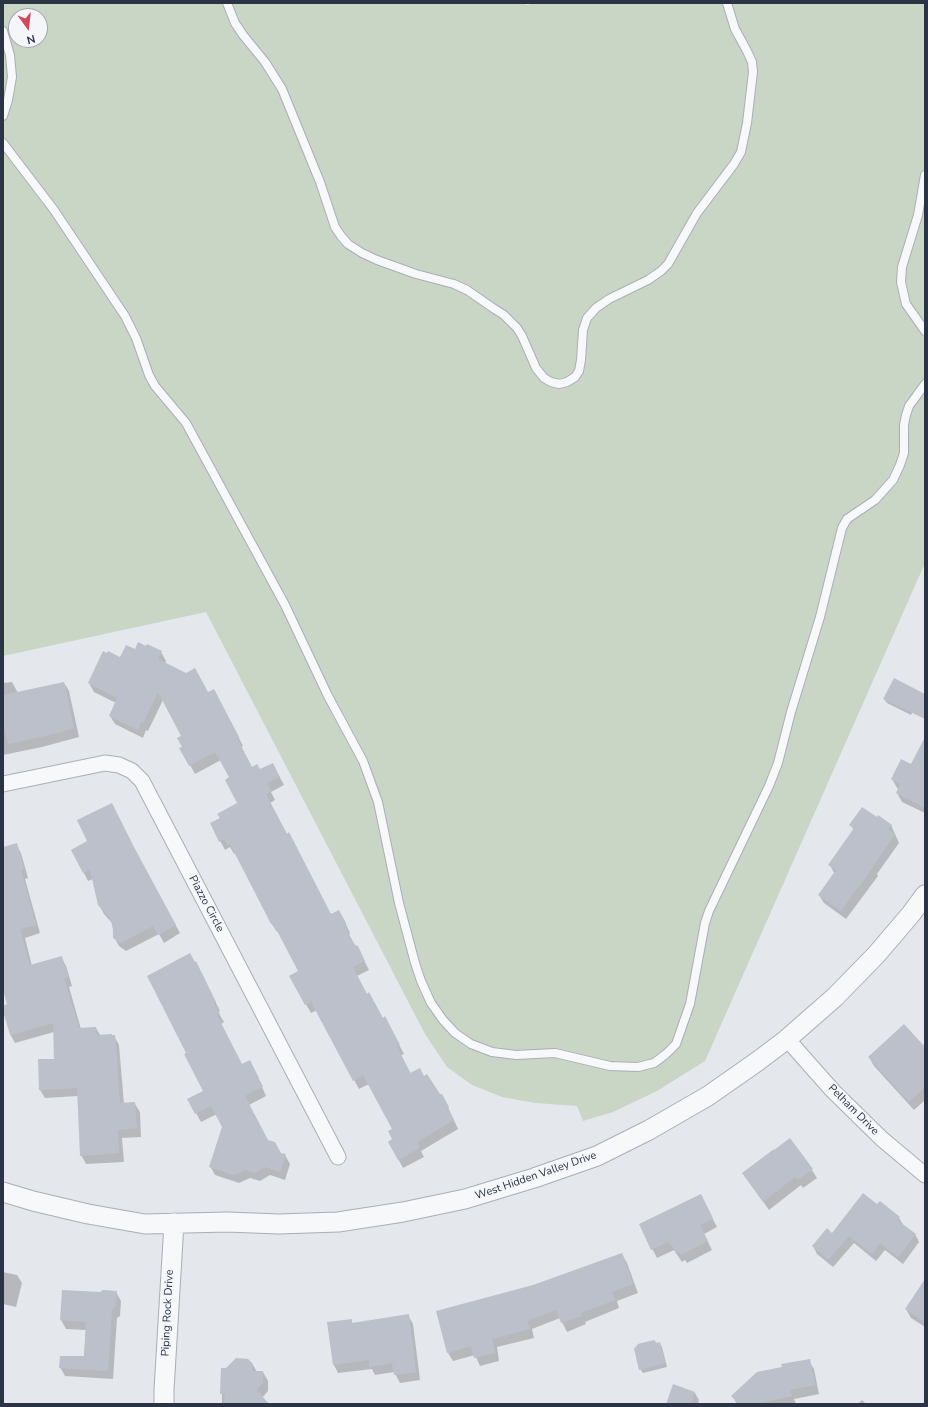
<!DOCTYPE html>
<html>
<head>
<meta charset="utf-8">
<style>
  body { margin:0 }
  #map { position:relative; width:928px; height:1407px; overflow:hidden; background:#e4e7ec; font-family:"Nunito Sans",sans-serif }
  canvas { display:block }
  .frame { position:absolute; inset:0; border:4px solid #2b3445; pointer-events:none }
  .north { position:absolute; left:8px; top:8px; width:40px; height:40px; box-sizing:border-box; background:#f4f6f9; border:1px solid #a4a8b1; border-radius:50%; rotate:165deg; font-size:11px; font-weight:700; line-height:16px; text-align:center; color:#2b3445 }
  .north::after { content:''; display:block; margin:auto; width:14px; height:18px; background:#d1495b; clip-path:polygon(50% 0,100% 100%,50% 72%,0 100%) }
</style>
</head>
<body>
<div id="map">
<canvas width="928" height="1407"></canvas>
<div class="frame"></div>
<div class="north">N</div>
</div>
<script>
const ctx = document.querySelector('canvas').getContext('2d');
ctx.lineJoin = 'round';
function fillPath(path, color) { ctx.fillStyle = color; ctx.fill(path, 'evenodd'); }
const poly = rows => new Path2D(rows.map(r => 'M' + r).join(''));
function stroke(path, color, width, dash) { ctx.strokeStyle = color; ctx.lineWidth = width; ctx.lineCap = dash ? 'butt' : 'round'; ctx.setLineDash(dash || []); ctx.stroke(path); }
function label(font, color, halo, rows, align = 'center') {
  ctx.font = font + ' "Nunito Sans",sans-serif'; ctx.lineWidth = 4; ctx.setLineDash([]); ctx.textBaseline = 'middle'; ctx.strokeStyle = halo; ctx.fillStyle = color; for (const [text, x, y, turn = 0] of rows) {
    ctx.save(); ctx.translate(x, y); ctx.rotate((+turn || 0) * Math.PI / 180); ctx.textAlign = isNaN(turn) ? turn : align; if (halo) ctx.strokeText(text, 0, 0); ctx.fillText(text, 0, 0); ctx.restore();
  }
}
const green = poly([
  [3,3,519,3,528,5,531,3,925,3,925,563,705,1061,657,1091,613,1112,583,1121,577,1106,535,1103,502,1097,472,1085,447,1067,425,1034,206,612,3,656],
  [16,16,40,16,40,40,16,40]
]);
const shadow = poly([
  [135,650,161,652,166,661,165,664,208,693,214,690,243,746,241,747,252,768,259,770,277,772,284,785,271,792,275,800,270,803,331,915,344,920,350,933,349,935,353,943,362,956,369,970,357,976,367,995,382,1019,389,1026,404,1054,401,1055,411,1074,424,1077,446,1103,458,1129,421,1151,424,1157,403,1168,389,1142,393,1140,393,1129,369,1084,359,1089,317,1010,311,1013,290,976,299,972,279,931,277,932,272,924,235,853,234,854,230,847,225,850,211,824,221,818,239,804,230,778,221,760,195,774,190,765,182,736,163,700,148,731,146,730,143,738,115,724,110,716,116,703,94,692,89,683,121,658],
  [12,682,18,693,64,683,69,691,79,737,42,747,3,755,3,683],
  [921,695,911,715,887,703,884,699],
  [925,739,925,813,902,802,897,793,899,789,897,788,892,779,911,765],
  [877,818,891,825,899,843,877,874,878,876,846,919,824,903,819,895,834,873,830,865,854,831,851,825],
  [16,844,21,853,28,878,25,879,40,933,25,938,32,966,61,957,66,966,72,986,69,987,81,1029,96,1028,100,1035,114,1036,119,1045,124,1104,135,1104,140,1112,141,1137,122,1138,124,1162,86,1164,81,1155,78,1096,45,1098,40,1090,55,1060,54,1032,15,1043,10,1034,8,1005,3,987,3,848],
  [72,850,138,857,180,933,164,943,159,934,126,951,119,946,114,937,112,923,104,914,99,905,93,879,88,881],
  [200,971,220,1011,218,1012,224,1022,221,1024,242,1065,254,1069,263,1087,262,1087,266,1096,249,1105,268,1141,281,1154,285,1155,290,1164,285,1180,270,1175,260,1181,250,1178,239,1183,215,1175,210,1166,223,1127,217,1114,201,1122,189,1100,204,1092,187,1053],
  [925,1048,925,1100,914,1110,874,1066,869,1057],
  [812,1170,817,1178,803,1188,801,1185,769,1210,743,1173],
  [704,1202,717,1227,704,1234,712,1250,687,1263,685,1260,682,1262,674,1250,657,1258,640,1225],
  [878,1205,899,1218,904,1226,915,1234,919,1242,903,1264,885,1250,876,1261,854,1243,833,1267,817,1254,813,1246],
  [622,1254,627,1263,638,1293,617,1301,619,1308,585,1322,586,1324,567,1332,560,1318,532,1329,534,1338,497,1347,499,1361,480,1366,475,1355,453,1361,448,1353,534,1286],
  [3,1272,17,1275,22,1283,16,1307,3,1304],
  [63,1291,101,1293,116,1292,121,1301,120,1316,117,1318,113,1379,65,1376,60,1367,84,1357,86,1330,66,1329,61,1320],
  [925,1292,925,1327,911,1318,906,1309],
  [408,1315,413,1324,420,1380,400,1383,394,1372,375,1375,372,1369,338,1373,334,1365,351,1320,353,1324],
  [659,1343,662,1347,667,1367,643,1373,640,1369,656,1344],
  [809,1361,814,1369,819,1394,794,1399,796,1404,737,1404,733,1396],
  [252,1363,257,1372,263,1372,268,1381,268,1391,262,1398,267,1404,222,1404,222,1369],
  [695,1393,699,1400,698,1404,667,1404],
  [862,1400,866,1404,858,1404]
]);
const building = poly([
  [138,642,146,646,147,644,162,651,158,659,186,673,195,668,208,692,214,689,239,737,237,738,252,767,257,764,260,769,273,763,280,777,267,783,271,791,266,794,287,834,289,832,331,914,339,910,346,923,345,926,350,936,355,945,358,946,365,961,353,967,367,994,369,992,383,1018,385,1016,400,1045,397,1046,410,1073,420,1068,424,1076,427,1074,440,1094,442,1094,449,1107,448,1108,454,1120,417,1142,420,1148,398,1160,388,1142,392,1139,388,1131,392,1129,363,1075,353,1081,311,1002,305,1005,289,976,298,971,273,923,271,924,230,844,228,846,224,839,219,842,210,823,220,818,217,814,237,803,225,780,229,777,215,752,189,766,179,748,182,747,177,738,181,736,158,692,143,723,141,722,138,730,109,716,117,698,88,683,103,651,107,653,108,651,120,657,126,645,135,649],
  [894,678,925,694,925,719,883,699],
  [64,682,74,728,62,731,63,732,8,744,3,721,3,695],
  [925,737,925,808,896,793,900,784,891,779,901,759,911,764],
  [112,803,134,847,176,925,158,935,153,926,120,943,113,938,113,928,110,918,98,905,90,870,83,873,71,850,87,841,77,820],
  [862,807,877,817,878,815,892,825,888,829,895,834,859,887,858,887,841,911,818,895,836,870,828,865,854,828,849,825],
  [17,843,24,869,21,870,36,925,20,929,30,965,62,956,68,977,64,978,79,1028,96,1027,97,1035,112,1034,112,1035,115,1035,120,1103,135,1102,137,1128,118,1130,119,1153,80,1156,77,1088,39,1090,38,1059,54,1059,53,1023,10,1035,3,1011,3,1006,7,1004,3,990,3,847],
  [190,953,195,962,196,961,216,1002,214,1003,220,1014,217,1015,242,1064,250,1060,259,1078,258,1078,262,1087,245,1096,268,1140,275,1142,281,1153,286,1154,280,1172,265,1167,255,1173,245,1170,234,1175,209,1167,222,1127,211,1106,195,1114,187,1099,203,1091,184,1054,186,1053,147,976],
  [904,1024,925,1047,925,1087,909,1102,868,1057],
  [790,1138,813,1169,798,1180,795,1177,763,1202,742,1173,774,1149,774,1150],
  [863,1193,877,1204,880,1201,900,1217,897,1220,916,1234,898,1257,880,1243,872,1254,849,1236,828,1260,812,1246,827,1228,832,1233],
  [701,1194,713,1218,700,1225,708,1241,681,1255,680,1252,676,1254,672,1245,670,1246,668,1242,651,1250,639,1224],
  [622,1253,633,1284,612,1292,615,1300,581,1313,582,1316,561,1323,556,1310,527,1321,530,1329,492,1339,495,1353,474,1358,471,1346,447,1353,436,1311,533,1285],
  [925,1279,925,1322,905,1309],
  [62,1290,100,1292,103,1290,117,1291,115,1307,112,1310,108,1371,59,1368,60,1356,84,1356,86,1322,60,1320],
  [409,1314,416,1372,394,1375,392,1363,369,1367,369,1360,333,1365,327,1322,352,1319,352,1323],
  [654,1340,657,1343,660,1342,665,1363,639,1370,634,1349,638,1344],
  [236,1358,248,1359,252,1363,252,1371,263,1371,263,1382,257,1390,269,1404,224,1404,225,1394,220,1394,221,1368,226,1368],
  [810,1359,815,1385,790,1390,792,1396,754,1404,739,1404,731,1396,757,1372,782,1367,781,1364],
  [673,1384,695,1392,691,1404,666,1404]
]);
const service = poly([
  [227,3,235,23,243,35,265,62,282,89,320,182,335,227,341,236,348,244,362,253,377,260,416,274,454,284,467,290,493,308,504,315,517,328,522,336,536,368,544,378,551,382,559,384,567,382,575,377,579,371,581,360,583,330,587,318,596,308,609,299,648,280,661,271,668,264,697,213,734,164,741,152,747,123,753,72,752,62,747,51,735,29,727,3],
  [3,31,10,55,12,77,8,100,3,116],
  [3,143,54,210,125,316,136,338,149,375,155,386,186,423,285,605,328,696,363,761,378,802,399,903,415,963,421,981,431,1003,443,1020,455,1033,471,1044,492,1052,516,1055,555,1053,610,1066,638,1067,654,1063,666,1054,676,1044,690,1004,705,923,709,911,769,786,778,763,791,712,820,617,842,528,847,519,875,500,893,480,900,465,904,453,904,425,906,415,909,406,925,384],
  [925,175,918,215,902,267,901,282,906,304,925,331]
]);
const minor = poly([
  [3,784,105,763,119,765,132,771,142,781,338,1157],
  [787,1039,833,1091,882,1139,925,1175]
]);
const tertiary = poly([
  [3,1192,33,1201,88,1214,145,1224,227,1222,279,1224,338,1222,403,1212,465,1199,534,1178,597,1156,649,1130,708,1096,758,1061,787,1039,835,997,876,955,911,914,925,895],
  [164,1404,164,1390,174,1223]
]);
const streetNames = [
  ["Piazzo Circle",206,904,62],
  ["Pelham Drive",853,1110,45],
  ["West Hidden Valley Drive",536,1176,-19],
  ["Piping Rock Drive",168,1313,-87]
];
fillPath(green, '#c9d6c5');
fillPath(shadow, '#0003');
fillPath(building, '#bbc0ca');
stroke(service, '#a9aeb7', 10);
stroke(minor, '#a9aeb7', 17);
stroke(tertiary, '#a9aeb7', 21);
stroke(service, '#f7f8fa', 8);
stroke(minor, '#f7f8fa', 15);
stroke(tertiary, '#f7f8fa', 19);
label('11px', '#2b3445', '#f4f6f9', streetNames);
</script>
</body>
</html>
